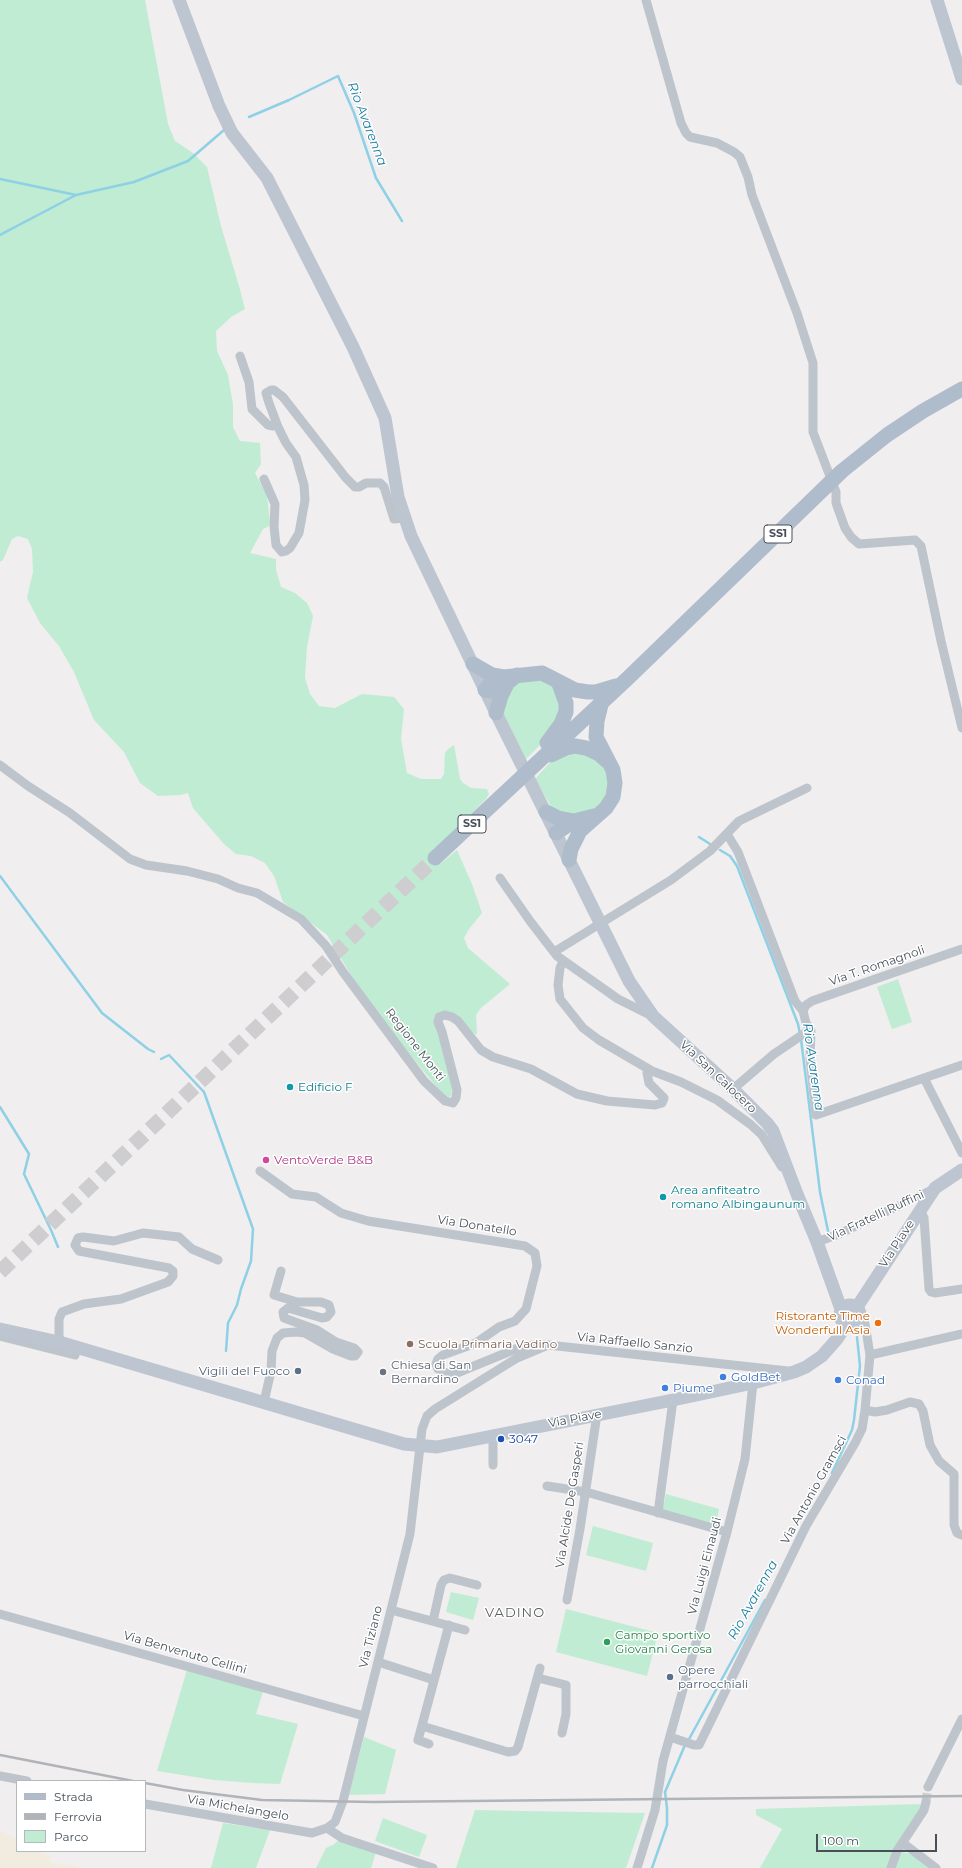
<!DOCTYPE html>
<html>
<head>
<meta charset="utf-8">
<style>
  body { margin:0 }
  #map { position:relative; width:962px; height:1868px; overflow:hidden; background:#f0eeee; font-family:Montserrat,sans-serif }
  canvas { display:block }
  .legend { position:absolute; left:16px; top:1780px; width:130px; height:72px; box-sizing:border-box; background:#fff; border:1px solid #b5b9bd; margin:0; padding:5px 7px; list-style:none; font-size:12px; color:#47505a }
  .legend li { display:flex; align-items:center; gap:8px; height:20px }
  .legend b { width:20px; border:1px solid #b5b9bd }
  .scale { position:absolute; left:816px; top:1834px; width:121px; height:18px; box-sizing:border-box; border:2px solid #47505a; border-top:0; padding-left:5px; font-size:12px; line-height:14px; white-space:nowrap; color:#47505a; -webkit-text-stroke:3px #fff; paint-order:stroke }
</style>
</head>
<body>
<div id="map">
<canvas width="962" height="1868"></canvas>
<ul class="legend">
<li><b style="height:5px;background:#afbccb"></b>Strada</li>
<li><b style="height:5px;background:#b0b3b8"></b>Ferrovia</li>
<li><b style="height:11px;background:#bfecd2"></b>Parco</li>
</ul>
<div class="scale">100 m</div>
</div>
<script>
const ctx = document.querySelector('canvas').getContext('2d');
ctx.lineJoin = 'round';
function fillPath(path, color) { ctx.fillStyle = color; ctx.fill(path, 'evenodd'); }
const poly = rows => new Path2D(rows.map(r => 'M' + r).join(''));
function stroke(path, color, width, dash) { ctx.strokeStyle = color; ctx.lineWidth = width; ctx.lineCap = dash ? 'butt' : 'round'; ctx.setLineDash(dash || []); ctx.stroke(path); }
function label(font, color, halo, rows, align = 'center') {
  ctx.font = font + ' Montserrat,sans-serif'; ctx.lineWidth = 3; ctx.setLineDash([]); ctx.textBaseline = 'middle'; ctx.strokeStyle = halo; ctx.fillStyle = color; for (const [text, x, y, turn = 0] of rows) {
    ctx.save(); ctx.translate(x, y); ctx.rotate((+turn || 0) * Math.PI / 180); ctx.textAlign = isNaN(turn) ? turn : align; if (halo) ctx.strokeText(text, 0, 0); ctx.fillText(text, 0, 0); ctx.restore();
  }
}
const green = poly([
  [0,0,145,0,168,124,175,141,193,153,207,167,221,226,239,286,245,309,231,317,216,331,217,351,228,375,233,405,233,427,240,441,260,443,261,464,255,473,267,495,270,522,269,526,263,529,250,553,276,559,276,570,281,587,295,593,307,603,313,616,307,647,305,678,310,694,319,706,335,708,362,694,394,697,404,709,401,739,407,773,421,779,441,779,444,774,445,753,448,749,454,745,460,779,463,783,471,788,487,789,489,794,486,799,453,832,440,864,457,850,472,884,482,913,469,929,464,938,468,948,510,984,481,1008,476,1015,477,1035,438,1013,434,1017,453,1087,451,1096,448,1098,445,1097,402,1045,357,985,327,935,283,902,274,876,265,863,251,856,236,854,224,844,193,808,188,793,180,795,158,796,140,783,124,752,94,720,74,672,59,646,40,623,27,598,33,572,32,549,28,539,18,536,12,539,3,560,0,562],
  [537,676,554,685,563,702,549,736,526,759,504,715,502,705,518,680],
  [582,750,604,764,609,776,610,789,596,811,571,817,552,808,535,779,556,756],
  [898,979,912,1022,892,1029,877,987],
  [666,1494,719,1509,716,1527,662,1512],
  [593,1526,653,1543,646,1571,586,1555],
  [451,1592,479,1598,473,1620,446,1612],
  [566,1609,658,1633,647,1676,556,1652],
  [187,1670,263,1691,256,1714,298,1724,280,1784,253,1783,214,1780,157,1771],
  [364,1737,396,1750,385,1794,349,1795],
  [923,1804,889,1868,760,1868,782,1829,756,1815,756,1809],
  [475,1810,521,1811,645,1813,626,1868,456,1868],
  [383,1818,427,1835,419,1857,375,1841],
  [223,1823,270,1830,256,1868,211,1868],
  [339,1840,376,1852,371,1868,316,1868,326,1848,333,1845],
  [899,1852,913,1854,933,1868,894,1868]
]);
const sand = poly([
  [0,1830,17,1840,17,1851,37,1851,51,1856,49,1862,61,1865,62,1863,69,1866,69,1864,81,1868,0,1868]
]);
const stream = poly([
  [249,117,289,100,338,76,354,113,376,178,402,221],
  [0,179,76,195],
  [0,235,76,195,134,182,188,161,224,130],
  [699,837,710,844],
  [720,850,730,856,737,866,798,1024,800,1034],
  [0,876,102,1013,148,1049,154,1052],
  [801,1039,820,1192,828,1231],
  [161,1059,169,1055,204,1092,253,1229,251,1261,241,1289,237,1305,228,1323,226,1351],
  [0,1107,29,1154,24,1174,51,1230,58,1247],
  [832,1473,852,1430,854,1420,860,1366,857,1337],
  [688,1741,765,1600],
  [652,1868,667,1825,667,1808,665,1792,685,1745]
]);
const streetTunnel = poly([
  [926,1802,928,1787]
]);
const primaryTunnel = poly([
  [0,1272,435,858]
]);
const street = poly([
  [646,0,681,123,686,133,690,137,717,143,734,152,740,157,748,177,752,195,797,313,813,363,813,432,836,492,836,503,845,528,851,537,859,544,915,540,921,546,941,641,962,728],
  [240,356,249,382,252,409,268,425,273,426,276,423],
  [264,479,275,504,274,527,276,545,282,552,286,551,290,548,299,533,305,500,304,485,296,457,286,443,278,427,269,403,266,393,271,390,274,390,283,397,346,478,355,487,359,487,366,483,380,483,384,487,394,519,404,518],
  [0,765,28,786,70,813,130,859,146,865,187,871,218,879,238,888,257,893,301,919,326,946,343,972,424,1081,445,1101,453,1103,456,1098,457,1090,442,1032,438,1022,439,1017,445,1015,452,1017,458,1021,481,1050,493,1057,531,1069,577,1094,607,1101,655,1105,662,1103,664,1098,649,1083,647,1073,652,1071],
  [727,834,738,852,795,1001,803,1011,806,1023,811,1031,810,1059,816,1115,962,1065],
  [500,878,530,921,557,956,618,999,652,1016],
  [554,952,671,880,710,851,739,821,807,788],
  [563,961,560,968,558,985,560,999,583,1028,599,1040,652,1071,681,1082,717,1100,750,1124,762,1135,782,1167,785,1168],
  [803,1011,806,1005,812,1001,962,949],
  [924,1078,962,1153],
  [733,1089,774,1054,805,1033],
  [260,1171,292,1194,316,1197,341,1213,368,1221,525,1246,535,1253,537,1266,526,1309,515,1321,499,1327,476,1343,443,1355,438,1359,436,1364,438,1369,446,1373,457,1373,518,1348,539,1344,545,1345],
  [920,1210,924,1218,929,1289,931,1292,935,1293,962,1289],
  [817,1242,839,1234,934,1189],
  [0,1336,75,1355,77,1348],
  [59,1342,59,1319,62,1312,84,1304,121,1299,168,1282,173,1276,173,1271,169,1268,79,1251,75,1245,78,1238,83,1237,114,1241,143,1233,179,1237,192,1249,218,1260],
  [870,1355,962,1334],
  [264,1402,271,1371,272,1351,277,1338,283,1333,296,1332,305,1333,333,1349,351,1356,355,1356,358,1352,354,1348,336,1342,317,1330,284,1318,283,1312,288,1308,322,1318,327,1317,331,1312,329,1305,321,1302,297,1302,274,1295,281,1271],
  [865,1410,875,1412,887,1410,910,1402,919,1404,923,1411,930,1445,939,1461,954,1474,954,1525,957,1533,962,1535],
  [493,1465,493,1435],
  [547,1486,586,1492,727,1532],
  [658,1513,673,1400],
  [567,1600,580,1529,597,1414],
  [391,1610,465,1630],
  [0,1614,364,1716],
  [433,1621,441,1585,444,1580,450,1578,477,1585],
  [378,1662,434,1680],
  [538,1678,566,1685,566,1714,562,1733],
  [422,1726,508,1752,515,1751,518,1747,540,1668],
  [670,1737,694,1745,699,1745,806,1526,855,1443,862,1429,865,1410,870,1355,865,1324,860,1318],
  [429,1744,418,1740,449,1625],
  [0,1776,27,1781],
  [928,1787,962,1719],
  [145,1804,312,1833,327,1828,335,1822,343,1801,410,1534,422,1429,427,1416,435,1409,517,1358,548,1345,788,1371],
  [327,1828,342,1838,433,1868],
  [903,1843,936,1868],
  [637,1868,655,1810,663,1761,727,1532,745,1459,753,1383],
  [891,1868,897,1851,924,1810,926,1802]
]);
const secondary = poly([
  [179,0,219,106,232,133,267,178,353,347,385,418,398,497,411,536,496,713,629,981,653,1016,733,1089,767,1123,773,1131,797,1194,817,1242,841,1309],
  [937,0,962,79],
  '840 1315a10 10 0 1 1 20 0a10 10 0 1 1-20 0Z',
  [857,1307,935,1188,962,1170],
  [0,1329,59,1342,404,1444,437,1447,673,1400,753,1383,794,1372,806,1367,822,1356,837,1339,846,1325]
]);
const primary = poly([
  [473,664,492,675,504,677,542,673,575,690,588,692,596,692,616,686],
  [504,677,488,686,485,690,492,691,500,689,517,675],
  [496,713,501,696,507,684],
  [547,743,561,724,566,712,566,703,558,681],
  [551,755,566,748,575,746,586,748,599,754,607,761],
  [546,812,558,818,574,821],
  [556,833,574,821,594,816],
  [435,858,627,679,842,471,887,435,923,411,962,389],
  [569,860,571,849,580,831,606,808,613,797,615,783,613,770,596,737,597,721,602,701]
]);
const rail = poly([
  [0,1755,133,1781],
  [145,1783,183,1790,262,1800,373,1802,962,1796]
]);
const markers = [
  [290,1087,4,"#0f9aa8"],
  [266,1160,4,"#d1479c"],
  [663,1197,4,"#0f9aa8"],
  [878,1323,4,"#e8710a"],
  [410,1344,4,"#8d6e63"],
  [298,1371,4,"#5c6f8a"],
  [383,1372,4,"#6b7280"],
  [723,1377,4,"#3f7fe0"],
  [838,1380,4,"#3f7fe0"],
  [665,1388,4,"#3f7fe0"],
  [501,1439,4,"#1a4fb4"],
  [607,1642,4,"#2e9e5b"],
  [670,1677,4,"#5c6f8a"]
];
const shields = [
  [778,534,28],
  [472,824,28]
];
const shieldNames = [
  ["SS1",778,534],
  ["SS1",472,824]
];
const streetNames = [
  ["Via T. Romagnoli",877,966,-19],
  ["Regione Monti",415,1045,52],
  ["Via San Calocero",718,1077,43],
  ["Via Fratelli Ruffini",876,1216,-25],
  ["Via Donatello",477,1226,9],
  ["Via Piave",897,1244,-57],
  ["Via Raffaello Sanzio",635,1343,6],
  ["Via Piave",575,1419,-11],
  ["Via Antonio Gramsci",814,1490,-61],
  ["Via Alcide De Gasperi",570,1505,-81],
  ["Via Luigi Einaudi",705,1566,-75],
  ["Via Tiziano",371,1637,-76],
  ["Via Benvenuto Cellini",185,1653,16],
  ["Via Michelangelo",238,1808,10]
];
const cultureNames = [
  ["Edificio F",298,1087],
  ["Area anfiteatro",671,1190],
  ["romano Albingaunum",671,1204]
];
const hotelNames = [
  ["VentoVerde B&B",274,1160]
];
const foodNames = [
  ["Ristorante Time",870,1316],
  ["Wonderfull Asia",870,1330]
];
const educationNames = [
  ["Scuola Primaria Vadino",418,1344]
];
const worshipNames = [
  ["Chiesa di San",391,1365],
  ["Bernardino",391,1379]
];
const serviceNames = [
  ["Vigili del Fuoco",290,1371],
  ["Opere",678,1670,"left"],
  ["parrocchiali",678,1684,"left"]
];
const shopNames = [
  ["GoldBet",731,1377],
  ["Conad",846,1380],
  ["Piume",673,1388]
];
const transitNames = [
  ["3047",509,1439]
];
const leisureNames = [
  ["Campo sportivo",615,1635],
  ["Giovanni Gerosa",615,1649]
];
const waterNames = [
  ["Rio Avarenna",367,124,69],
  ["Rio Avarenna",813,1067,82],
  ["Rio Avarenna",753,1600,-61]
];
const neighbourhoodNames = [
  ["VADINO",515,1613]
];
fillPath(green, '#bfecd2');
fillPath(sand, '#f1ecdf');
stroke(stream, '#8ed0e6', 2.5);
stroke(streetTunnel, '#ceced0', 9, [9, 4.5]);
stroke(primaryTunnel, '#ceced0', 15, [15, 8]);
stroke(street, '#bdc4cc', 9);
stroke(secondary, '#bdc5d1', 13);
stroke(primary, '#afbccb', 15);
stroke(rail, '#b0b3b8', 2.5);
for (const [x, y, r, color] of markers) { const dot = new Path2D(); dot.arc(x, y, r, 0, 2 * Math.PI); ctx.fillStyle = color; ctx.fill(dot); stroke(dot, '#fff', 1.5); }
for (const [x, y, w] of shields) { const box = new Path2D(); box.roundRect(x - w / 2, y - 9, w, 18, 3); ctx.fillStyle = '#fff'; ctx.fill(box); stroke(box, '#47505a', 1); }
label('bold 11px', '#47505a', null, shieldNames);
label('12px', '#47505a', '#fff', streetNames);
label('12px', '#0d838f', '#fff', cultureNames, 'left');
label('12px', '#b23c85', '#fff', hotelNames, 'left');
label('12px', '#c56008', '#fff', foodNames, 'right');
label('12px', '#785e54', '#fff', educationNames, 'left');
label('12px', '#5b616d', '#fff', worshipNames, 'left');
label('12px', '#4e5e75', '#fff', serviceNames, 'right');
label('12px', '#366cbe', '#fff', shopNames, 'left');
label('12px', '#164399', '#fff', transitNames, 'left');
label('12px', '#27864d', '#fff', leisureNames, 'left');
label('italic 13px', '#157c9f', '#fff', waterNames);
ctx.letterSpacing = '1px';
label('13px', '#5b5e62', '#fff', neighbourhoodNames);
ctx.letterSpacing = '0px';
</script>
</body>
</html>
